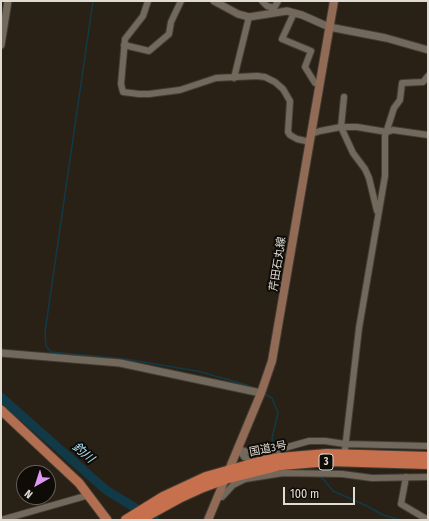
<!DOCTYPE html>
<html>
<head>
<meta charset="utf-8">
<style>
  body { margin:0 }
  #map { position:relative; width:429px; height:521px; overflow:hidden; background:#292116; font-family:"Fira Sans Condensed",sans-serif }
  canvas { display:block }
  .frame { position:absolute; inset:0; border:2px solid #e0dbd3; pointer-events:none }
  .north { position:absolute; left:16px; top:465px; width:40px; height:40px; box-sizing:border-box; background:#0f0c07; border:1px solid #635f59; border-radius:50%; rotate:219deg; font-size:11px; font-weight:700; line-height:16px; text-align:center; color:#e0dbd3 }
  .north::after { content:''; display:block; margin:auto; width:14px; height:18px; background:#de98f3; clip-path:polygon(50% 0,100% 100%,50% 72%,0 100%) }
  .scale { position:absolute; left:283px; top:487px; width:72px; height:18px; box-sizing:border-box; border:2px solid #e0dbd3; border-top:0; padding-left:5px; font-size:12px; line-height:14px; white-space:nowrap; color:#e0dbd3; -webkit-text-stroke:3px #0f0c07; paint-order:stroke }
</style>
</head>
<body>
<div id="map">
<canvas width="429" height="521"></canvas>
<div class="frame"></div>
<div class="north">N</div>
<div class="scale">100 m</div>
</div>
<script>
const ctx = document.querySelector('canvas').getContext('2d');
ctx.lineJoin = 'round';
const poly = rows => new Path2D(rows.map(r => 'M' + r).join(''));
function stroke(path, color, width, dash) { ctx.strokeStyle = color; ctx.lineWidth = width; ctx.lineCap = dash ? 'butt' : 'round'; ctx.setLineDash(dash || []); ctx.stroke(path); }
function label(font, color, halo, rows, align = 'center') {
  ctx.font = font + ' "Fira Sans Condensed","Noto Sans JP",sans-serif'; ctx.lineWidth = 4; ctx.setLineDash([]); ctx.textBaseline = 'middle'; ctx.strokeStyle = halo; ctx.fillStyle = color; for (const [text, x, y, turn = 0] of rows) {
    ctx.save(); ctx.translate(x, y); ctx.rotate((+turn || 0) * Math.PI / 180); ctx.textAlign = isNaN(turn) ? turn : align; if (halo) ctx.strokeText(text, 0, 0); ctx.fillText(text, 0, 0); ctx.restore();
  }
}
const stream = poly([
  [93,1,45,332,46,346,51,352,125,359,197,371,247,385],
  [265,394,272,398,278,413,272,438,274,449],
  [318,476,324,480,333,491,367,506,383,515,400,520]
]);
const river = poly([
  [1,397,106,490,155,520]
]);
const minor = poly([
  [148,1,143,16,125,39,121,84,123,92,139,94,149,94,180,90,216,78,257,76,265,77,275,82,283,89,290,101,288,132,290,135,297,139,310,142],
  [262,1,267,6,274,8],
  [272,12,278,1],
  [294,13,282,39,311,51,305,67,315,83,320,84],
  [124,45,149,51,169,34,171,22,181,1],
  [234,78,249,17],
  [344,97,341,127,353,153,365,169,369,178,377,211],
  [311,134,320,131,341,127,357,127,387,132,393,130,428,135],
  [239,449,251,453,263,454,309,441,325,441,345,444,428,446],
  [239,449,244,457,255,462],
  [345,449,359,328,385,176,385,136,394,108,400,100,402,83,423,82,428,76],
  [406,477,401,504,428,520],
  [217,497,222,497,233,485,245,479,283,473,342,474,372,478,428,477],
  [1,520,89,495]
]);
const tertiary = poly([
  [214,1,238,14,249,17,287,11,302,15,329,27,386,38,428,50],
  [1,45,8,1],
  [1,353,120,363,261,393]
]);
const secondary = poly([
  [208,520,261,393,272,361,334,1]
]);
const primary = poly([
  [1,410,79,483,107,520]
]);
const trunk = poly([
  [126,520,163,497,206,477,259,462,280,458,327,454,428,457],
  [139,520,179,498,203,487,225,479,281,465,329,461,428,464]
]);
const shields = [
  [326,462,14]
];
const shieldNames = [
  ["3",326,462]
];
const streetNames = [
  ["芹田石丸線",278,264,-81],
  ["国道3号",268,449,-11]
];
const waterNames = [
  ["釣川",83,453,41]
];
stroke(stream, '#113a48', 1.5);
stroke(river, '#113a48', 9);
stroke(minor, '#433d35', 8);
stroke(tertiary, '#433d35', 9);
stroke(secondary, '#433d35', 10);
stroke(primary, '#433d35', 11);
stroke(trunk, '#433d35', 12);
stroke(minor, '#72695c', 6);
stroke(tertiary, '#72695c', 7);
stroke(secondary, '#926b56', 8);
stroke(primary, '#b26e51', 9);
stroke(trunk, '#c7704d', 10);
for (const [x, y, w] of shields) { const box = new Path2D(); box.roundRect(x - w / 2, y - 8, w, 16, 3); ctx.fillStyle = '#0f0c07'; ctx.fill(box); stroke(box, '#e0dbd3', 1); }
label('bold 10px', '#e0dbd3', null, shieldNames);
label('11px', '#e0dbd3', '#0f0c07', streetNames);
label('italic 12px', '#ace4fb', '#0f0c07', waterNames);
</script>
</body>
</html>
